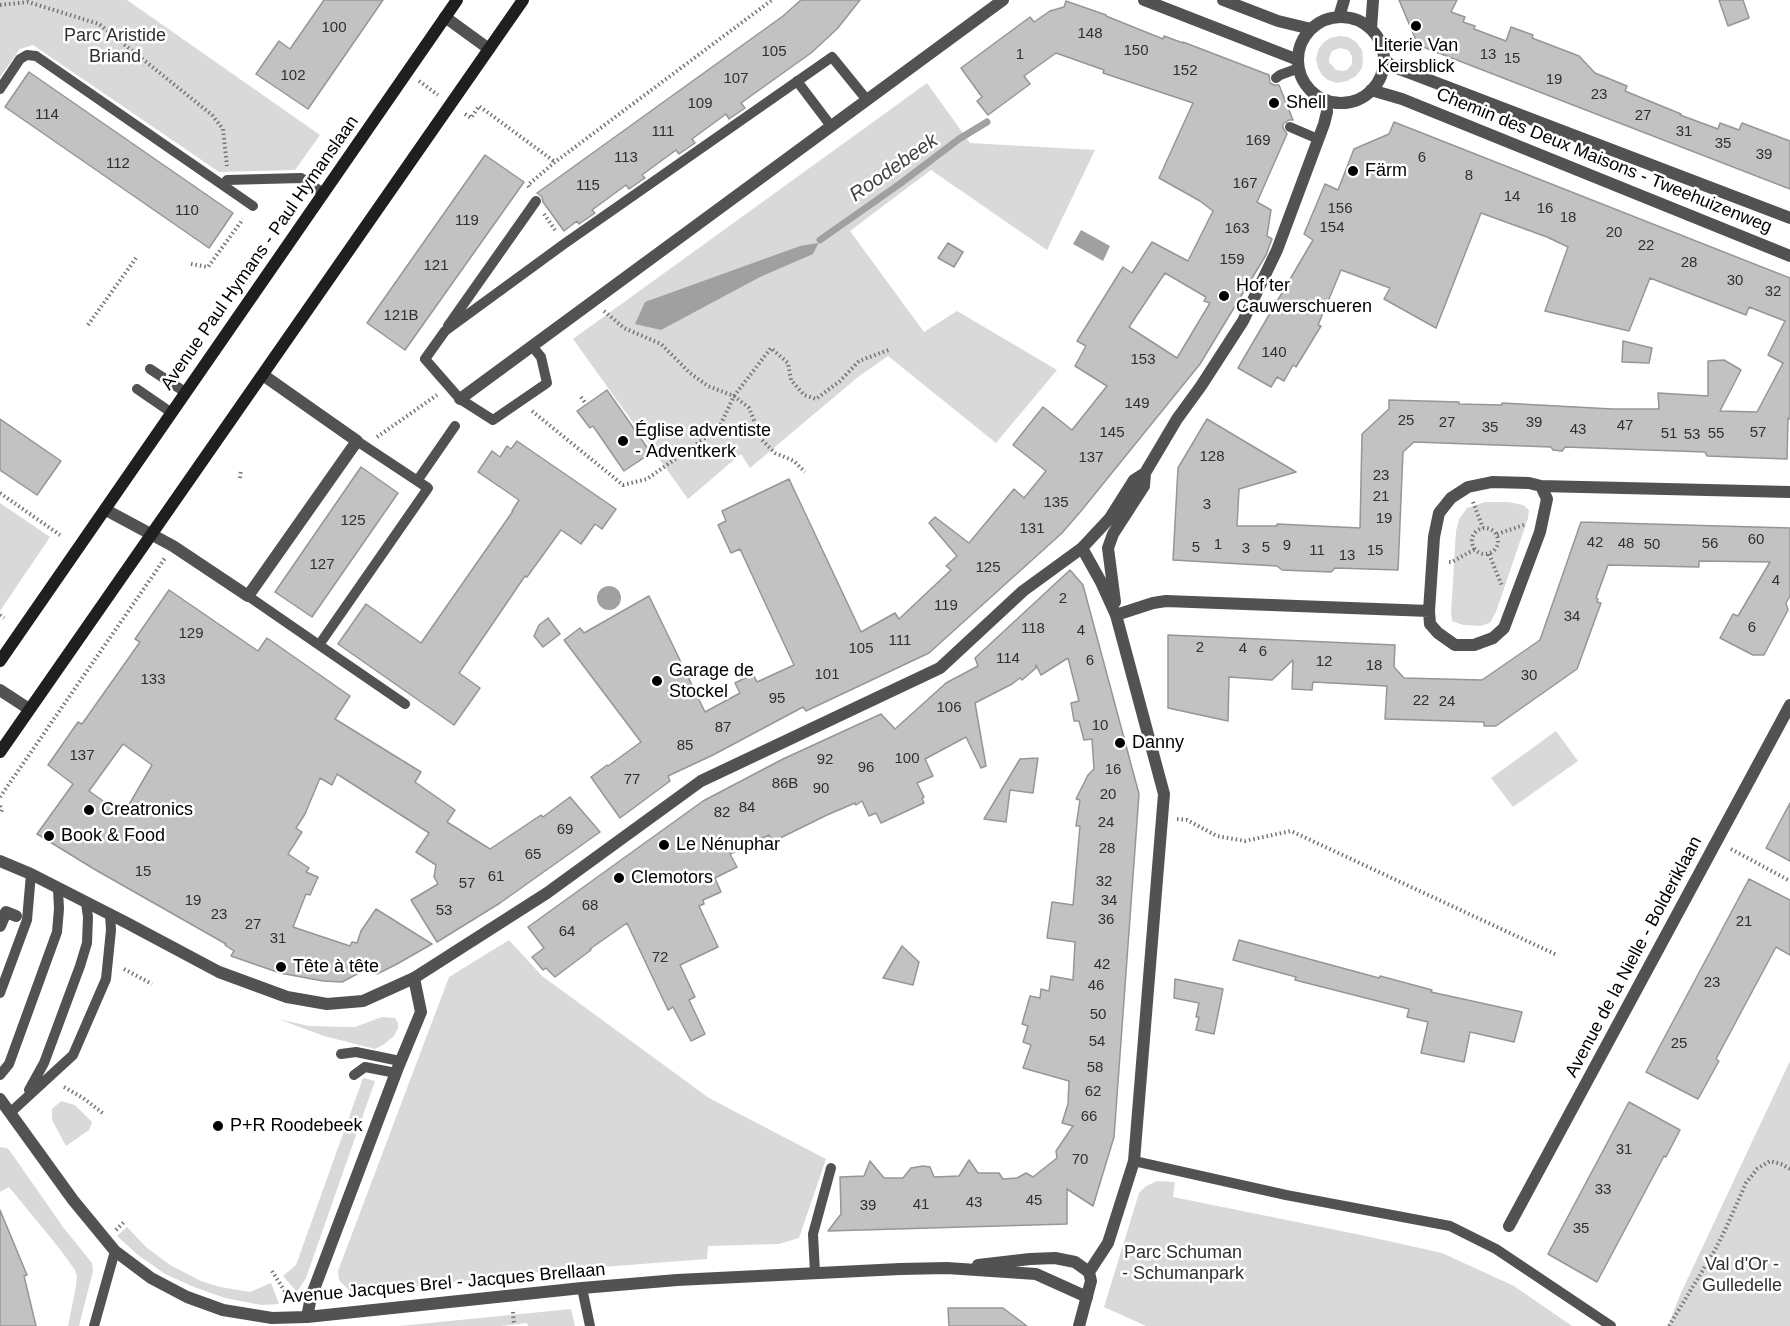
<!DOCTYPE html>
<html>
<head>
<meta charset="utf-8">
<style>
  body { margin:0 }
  canvas { display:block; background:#fff }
</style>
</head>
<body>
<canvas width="1790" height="1326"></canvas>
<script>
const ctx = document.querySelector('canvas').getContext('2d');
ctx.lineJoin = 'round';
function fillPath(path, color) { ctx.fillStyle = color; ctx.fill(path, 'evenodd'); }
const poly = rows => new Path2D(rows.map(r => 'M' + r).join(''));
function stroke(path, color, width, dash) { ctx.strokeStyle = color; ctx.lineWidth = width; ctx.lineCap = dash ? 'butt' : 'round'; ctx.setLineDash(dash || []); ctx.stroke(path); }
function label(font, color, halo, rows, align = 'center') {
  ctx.font = font + ' Arial,sans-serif'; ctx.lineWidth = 5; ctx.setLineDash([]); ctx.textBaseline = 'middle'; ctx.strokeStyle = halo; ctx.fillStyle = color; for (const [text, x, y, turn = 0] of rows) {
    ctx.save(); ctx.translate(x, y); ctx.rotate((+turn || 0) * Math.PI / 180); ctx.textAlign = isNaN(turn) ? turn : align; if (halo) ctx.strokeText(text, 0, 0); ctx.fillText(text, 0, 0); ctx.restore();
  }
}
const green = poly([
  [0,0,127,0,320,135,295,170,219,172,33,45,20,49,0,77],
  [1339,36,1348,37,1356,42,1362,50,1363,59,1362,68,1356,76,1347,81,1337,83,1328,80,1322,75,1318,68,1316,59,1319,48,1324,42,1330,38],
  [1340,48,1348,50,1352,56,1352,64,1347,70,1343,71,1336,70,1329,62,1329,58,1332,51],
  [927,83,970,143,1095,150,1047,250,931,170,850,231,924,332,957,311,1057,370,996,443,888,356,858,377,750,468,741,454,688,499,573,339],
  [1485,502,1508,502,1523,505,1529,510,1528,518,1496,612,1490,623,1480,626,1463,625,1452,621,1451,613,1456,531,1459,519,1467,508],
  [0,503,50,537,0,611],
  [1556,731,1578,761,1513,807,1491,778],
  [509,940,542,976,709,1098,826,1159,799,1238,779,1244,708,1246,707,1259,537,1272,360,1293,350,1291,339,1280,338,1271,449,977],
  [382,1017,395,1018,398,1023,398,1028,394,1036,383,1045,375,1049,324,1036,278,1019,309,1026,347,1027,355,1027],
  [1790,1061,1790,1326,1668,1326,1680,1295],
  [363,1078,375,1081,306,1278,297,1292,283,1276,296,1265],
  [61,1101,75,1105,92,1122,89,1130,66,1146,52,1120,52,1109],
  [0,1147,7,1148,10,1151,63,1227,92,1263,93,1271,79,1326,68,1326,76,1286,77,1277,75,1270,59,1248,9,1187,0,1192],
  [1157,1181,1175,1182,1173,1197,1361,1235,1442,1253,1514,1286,1572,1326,1146,1326,1104,1307,1139,1193,1146,1186],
  [127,1227,146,1247,170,1265,201,1281,220,1287,250,1292,271,1283,279,1304,261,1305,225,1298,194,1287,165,1274,138,1255,117,1236],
  [571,1309,575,1326,528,1326,527,1323,501,1326,399,1326]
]);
const water = poly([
  [1081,230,1110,246,1103,261,1073,244],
  [820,240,813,254,760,277,661,330,635,324,645,302,800,246,818,243],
  '597 598a12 12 0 1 1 24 0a12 12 0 1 1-24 0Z'
]);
const stream = poly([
  [820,240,901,183,959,139,987,122]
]);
const building = poly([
  [324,0,383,0,308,109,256,74,279,41,290,49,324,0],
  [801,0,860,0,837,29,811,53,741,103,745,108,729,119,726,114,692,139,695,143,679,154,676,150,642,175,645,178,629,189,626,185,592,210,595,213,579,224,577,221,564,231,543,202,542,197,537,193,783,16,801,0],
  [1399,0,1457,0,1451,12,1465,17,1463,22,1475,26,1474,29,1506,41,1511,27,1533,35,1532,38,1579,56,1595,73,1627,86,1625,91,1681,114,1680,115,1718,129,1720,123,1739,130,1742,123,1790,141,1790,189,1418,45,1399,0],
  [1719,0,1743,0,1749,18,1728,26,1719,0],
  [1066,1,1106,15,1106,16,1163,39,1164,36,1183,43,1183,42,1269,75,1270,83,1274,85,1279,85,1293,120,1289,120,1283,124,1283,128,1287,134,1257,202,1271,210,1267,236,1272,239,1266,255,1200,364,1081,511,1062,533,929,653,806,711,803,707,713,755,668,776,670,781,620,818,591,777,607,765,608,766,641,742,564,640,580,628,584,633,649,596,705,712,740,693,735,683,753,674,757,682,794,665,740,549,731,553,718,525,726,521,722,511,789,479,861,632,895,613,899,619,951,570,946,566,957,556,929,523,935,517,969,543,1014,489,1024,498,1046,471,1013,445,1043,407,1072,430,1107,386,1075,366,1086,346,1077,341,1123,267,1132,273,1152,242,1188,261,1213,211,1200,201,1159,178,1193,103,1103,73,1104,70,1056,53,1024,76,1030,84,988,115,977,101,982,97,961,68,1030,17,1034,22,1050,11,1064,7,1066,1],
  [1165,273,1206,297,1204,301,1210,303,1177,358,1129,327,1165,273],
  [29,72,233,213,209,248,5,107,29,72],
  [1394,122,1790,278,1790,419,1788,418,1787,459,1707,456,1705,452,1565,447,1562,451,1553,450,1551,447,1414,442,1403,452,1398,570,1335,568,1331,572,1282,570,1277,566,1173,560,1178,468,1207,419,1296,472,1239,489,1237,526,1277,526,1277,524,1360,528,1362,434,1389,409,1389,400,1459,402,1459,404,1502,405,1502,403,1612,409,1659,409,1658,393,1708,396,1708,361,1724,360,1741,370,1720,411,1757,412,1783,363,1768,355,1785,321,1749,307,1746,315,1650,278,1629,331,1545,311,1568,247,1547,237,1481,213,1436,328,1384,299,1390,288,1341,270,1318,325,1321,326,1296,367,1293,365,1284,381,1277,377,1271,387,1238,368,1313,240,1304,234,1325,184,1338,190,1354,149,1389,134,1394,122],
  [485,155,524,182,405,350,367,323,485,155],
  [948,243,963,252,954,267,938,258,948,243],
  [1623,341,1652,348,1649,363,1622,362,1623,341],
  [607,390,651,453,624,471,593,426,590,428,577,411,607,390],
  [0,419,61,461,37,495,0,470,0,419],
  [517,441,616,509,602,529,595,524,581,544,561,530,527,577,525,576,459,673,480,688,454,725,338,644,366,604,421,643,513,511,512,511,519,500,478,472,492,451,500,457,507,446,511,449,517,441],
  [361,467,398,493,312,617,275,592,361,467],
  [1581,522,1790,528,1790,596,1786,603,1788,610,1764,655,1753,655,1720,638,1733,614,1738,616,1770,562,1699,561,1699,567,1608,565,1596,598,1598,599,1597,602,1601,603,1577,669,1496,726,1484,726,1484,722,1385,719,1387,686,1313,682,1312,690,1292,689,1293,660,1272,680,1229,677,1228,721,1168,708,1168,635,1395,645,1394,667,1404,678,1482,680,1540,640,1581,522],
  [1070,570,1083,585,1139,794,1114,1137,1093,1206,1067,1189,1067,1224,828,1231,841,1214,840,1177,864,1176,870,1161,884,1178,903,1178,911,1168,923,1166,930,1167,934,1177,959,1176,969,1160,978,1173,999,1173,1003,1179,1017,1178,1026,1173,1033,1177,1057,1158,1056,1151,1073,1126,1062,1123,1068,1104,1069,1081,1023,1068,1031,1045,1023,1042,1028,1026,1022,1024,1030,996,1040,998,1041,989,1049,991,1051,976,1073,980,1075,942,1047,938,1052,902,1073,905,1080,826,1076,826,1080,800,1076,799,1088,775,1094,769,1092,739,1084,740,1079,721,1074,721,1071,703,1079,701,1068,658,1041,675,1036,665,1036,668,1022,680,1020,678,1012,684,975,703,986,766,981,768,966,737,925,759,933,776,917,783,924,797,922,798,924,803,881,823,876,813,869,816,862,801,856,805,855,803,827,815,772,842,769,835,730,854,737,867,715,878,721,892,703,900,704,904,699,906,718,947,680,965,695,997,689,1000,705,1034,691,1041,673,1007,668,1010,627,923,590,949,591,950,555,977,546,968,543,970,532,957,544,948,528,927,703,801,783,759,881,714,895,729,946,683,978,666,975,658,1070,570],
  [169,590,258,651,267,638,350,696,335,719,421,772,415,782,455,810,447,822,490,849,541,815,543,817,570,797,600,832,500,903,437,942,411,900,438,884,434,877,436,865,416,852,429,833,337,774,332,785,320,778,305,814,296,828,302,832,288,854,309,868,306,872,318,877,310,895,306,894,293,927,350,946,352,942,357,943,361,931,376,909,432,944,397,964,377,974,372,966,342,982,323,981,280,973,231,956,234,951,225,945,226,944,94,869,37,834,73,784,48,765,78,722,82,724,140,642,135,639,169,590],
  [123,744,152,765,123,815,89,791,123,744],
  [548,618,560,634,543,647,534,636,539,625,548,618],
  [1038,758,1033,793,1010,790,1006,822,984,819,1020,759,1038,758],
  [1790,803,1790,861,1766,848,1790,803],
  [1749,879,1790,900,1790,955,1776,947,1716,1059,1719,1061,1698,1099,1646,1072,1749,879],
  [1239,940,1379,978,1380,976,1432,990,1431,992,1522,1012,1514,1042,1470,1032,1464,1062,1421,1053,1428,1022,1407,1017,1409,1009,1295,980,1296,977,1233,960,1239,940],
  [902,946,919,962,913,985,883,978,902,946],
  [1175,979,1223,989,1214,1034,1196,1030,1199,1017,1196,1017,1199,1003,1174,998,1175,979],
  [1629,1102,1680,1130,1666,1157,1664,1156,1597,1282,1548,1254,1629,1102],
  [0,1210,27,1275,24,1276,36,1326,0,1326,0,1210],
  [948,1308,1003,1308,1027,1326,949,1326,948,1308]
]);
const path = poly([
  [0,5,28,2,99,24,212,115,223,129,227,166],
  [419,81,438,95],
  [465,114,471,118,479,106,555,162],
  [529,187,528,185,555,162,772,0],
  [544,214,555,230],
  [191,264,208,267,243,219],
  [604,311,624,328,661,344,690,373,708,386,734,396,771,348,788,363,791,380,804,395,816,399,840,381,859,361,891,349],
  [88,325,136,258],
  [581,397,586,404],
  [532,411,623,485,647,479,719,428,734,396,749,408,762,440,775,453,794,461,805,472],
  [377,437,437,395],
  [240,478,241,469],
  [0,493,60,535],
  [1473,502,1483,528],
  '1472 541a13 13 0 1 1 26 0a13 13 0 1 1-26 0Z',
  [1497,534,1524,525],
  [1489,554,1502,586],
  [1449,562,1452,562,1475,549],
  [0,615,4,618],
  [0,797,165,558],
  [0,806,2,810,0,814],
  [1177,819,1187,820,1217,836,1245,841,1291,831,1557,955],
  [1731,849,1790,881],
  [124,969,152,984],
  [64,1087,83,1098,104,1114],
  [116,1230,124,1222],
  [272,1271,289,1298],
  [513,1312,514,1324],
  [1669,1326,1715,1250,1726,1228,1746,1183,1757,1169,1770,1161,1781,1164,1790,1169]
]);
const service = poly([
  [1276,78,1280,75,1299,68],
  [797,81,831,126],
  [0,89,20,59,27,55,36,56,253,206],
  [1290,127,1318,139],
  [224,185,227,180,301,178,323,193],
  [448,326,536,201],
  [532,346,541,357,547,383,493,420,460,399,425,359,445,331,564,244,832,57,867,100],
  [150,369,185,392],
  [137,389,172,413],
  [417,481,455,426],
  [248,596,319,645,428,488,357,441],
  [319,645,405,704],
  [0,993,27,920,31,874],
  [341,1054,356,1052,400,1061],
  [0,1075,9,1064,57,932,59,909,58,889],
  [354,1075,365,1067,396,1073],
  [29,1090,44,1063,80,966,87,943,88,917,86,903],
  [11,1112,73,1055,106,979,111,930,110,915],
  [1134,1161,1286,1195,1450,1226,1496,1249,1611,1326],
  [815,1273,813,1234,831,1168],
  [582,1288,590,1326],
  [94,1326,115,1251]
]);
const pedestrian = poly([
  [0,926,6,912,16,916]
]);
const minor = poly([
  [445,17,489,49],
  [460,399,1003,0],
  [1541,486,1547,499,1540,532,1504,628,1493,638,1474,645,1455,645,1438,633,1430,624,1429,611,1434,537,1439,513,1451,498,1468,487,1492,482,1529,483,1541,486,1790,492],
  [106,510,173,546,248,596,357,441,263,375],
  [1116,615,1153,603,1166,601,1429,611],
  [0,690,29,709],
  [0,861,31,874,127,923,219,972,287,997,327,1004,363,1001,414,978,547,893,701,781,940,668,1023,591,1082,548],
  [0,1099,73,1200,115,1251,151,1278,187,1297,223,1310,272,1318,307,1317,582,1288,677,1280,900,1269,947,1268,1036,1274,1087,1297],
  [1509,1226,1790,705],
  [978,1265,1030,1259,1055,1258,1075,1262,1089,1272],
  [307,1317,311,1297,397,1070,421,1012,414,978]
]);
const tertiary = poly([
  [1144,0,1298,60],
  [1223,0,1278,21,1311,29],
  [1339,17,1344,0],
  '1298 60a43 43 0 1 1 86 0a43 43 0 1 1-86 0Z',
  [1371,29,1373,0],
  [1384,60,1394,67,1413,74,1790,218],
  [1371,90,1402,99,1790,256],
  [1115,602,1108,548,1113,534,1144,486,1145,473],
  [1079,1326,1091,1281,1089,1272,1108,1243,1134,1161,1164,794,1116,615,1101,582,1082,548,1110,518,1134,480,1145,473,1177,419,1201,386,1243,321,1277,250,1324,124,1327,112,1326,100]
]);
const secondary = poly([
  [0,661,457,0],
  [0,752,523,0]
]);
const markers = [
  [1416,26,6,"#000"],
  [1274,103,6,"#000"],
  [1353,171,6,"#000"],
  [1224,296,6,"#000"],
  [623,441,6,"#000"],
  [657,681,6,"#000"],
  [1120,743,6,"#000"],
  [89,810,6,"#000"],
  [49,836,6,"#000"],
  [664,845,6,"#000"],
  [619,878,6,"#000"],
  [281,967,6,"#000"],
  [218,1126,6,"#000"]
];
const numberNames = [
  ["100",334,28],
  ["148",1090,34],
  ["150",1136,51],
  ["105",774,52],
  ["1",1020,55],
  ["13",1488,55],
  ["15",1512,59],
  ["152",1185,71],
  ["102",293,76],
  ["107",736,79],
  ["19",1554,80],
  ["23",1599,95],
  ["109",700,104],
  ["114",47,115],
  ["27",1643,116],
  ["111",663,132],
  ["31",1684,132],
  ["169",1258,141],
  ["35",1723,144],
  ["39",1764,155],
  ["113",626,158],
  ["6",1422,158],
  ["112",118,164],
  ["8",1469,176],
  ["167",1245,184],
  ["115",588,186],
  ["14",1512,197],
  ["156",1340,209],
  ["16",1545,209],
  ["110",187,211],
  ["18",1568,218],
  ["119",467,221],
  ["154",1332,228],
  ["163",1237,229],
  ["20",1614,233],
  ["22",1646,246],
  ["159",1232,260],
  ["28",1689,263],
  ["121",436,266],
  ["30",1735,281],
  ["32",1773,292],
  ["121B",401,316],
  ["140",1274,353],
  ["153",1143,360],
  ["149",1137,404],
  ["25",1406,421],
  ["27",1447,423],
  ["39",1534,423],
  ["47",1625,426],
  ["35",1490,428],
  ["43",1578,430],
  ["145",1112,433],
  ["57",1758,433],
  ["51",1669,434],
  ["55",1716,434],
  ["53",1692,435],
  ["128",1212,457],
  ["137",1091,458],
  ["23",1381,476],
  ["21",1381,497],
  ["135",1056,503],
  ["3",1207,505],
  ["19",1384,519],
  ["125",353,521],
  ["131",1032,529],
  ["60",1756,540],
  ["42",1595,543],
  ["48",1626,544],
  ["56",1710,544],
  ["1",1218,545],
  ["50",1652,545],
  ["9",1287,546],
  ["5",1196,548],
  ["5",1266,548],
  ["3",1246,549],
  ["11",1317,551],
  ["15",1375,551],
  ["13",1347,556],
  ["127",322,565],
  ["125",988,568],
  ["4",1776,581],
  ["2",1063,599],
  ["119",946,606],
  ["34",1572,617],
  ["6",1752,628],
  ["118",1033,629],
  ["4",1081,631],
  ["129",191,634],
  ["111",900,641],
  ["2",1200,648],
  ["105",861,649],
  ["4",1243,649],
  ["6",1263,652],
  ["114",1008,659],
  ["6",1090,661],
  ["12",1324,662],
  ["18",1374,666],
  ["101",827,675],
  ["30",1529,676],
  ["133",153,680],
  ["95",777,699],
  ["22",1421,701],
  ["24",1447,702],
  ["106",949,708],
  ["10",1100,726],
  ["87",723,728],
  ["85",685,746],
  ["137",82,756],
  ["100",907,759],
  ["92",825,760],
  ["96",866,768],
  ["16",1113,770],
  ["77",632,780],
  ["86B",785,784],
  ["90",821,789],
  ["20",1108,795],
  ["84",747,808],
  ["82",722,813],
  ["24",1106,823],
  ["69",565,830],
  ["28",1107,849],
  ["65",533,855],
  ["15",143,872],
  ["61",496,877],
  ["32",1104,882],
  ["57",467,884],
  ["19",193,901],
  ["34",1109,901],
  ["68",590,906],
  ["53",444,911],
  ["23",219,915],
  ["36",1106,920],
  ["21",1744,922],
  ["27",253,925],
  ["64",567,932],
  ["31",278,939],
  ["72",660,958],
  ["42",1102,965],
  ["23",1712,983],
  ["46",1096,986],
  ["50",1098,1015],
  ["54",1097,1042],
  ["25",1679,1044],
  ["58",1095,1068],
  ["62",1093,1092],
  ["66",1089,1117],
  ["31",1624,1150],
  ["70",1080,1160],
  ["33",1603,1190],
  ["45",1034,1201],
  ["43",974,1203],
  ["41",921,1205],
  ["39",868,1206],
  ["35",1581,1229]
];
const parkNames = [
  ["Parc Aristide",115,36],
  ["Briand",115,57],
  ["Parc Schuman",1183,1253],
  ["- Schumanpark",1183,1274],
  ["Val d'Or -",1742,1265],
  ["Gulledelle",1742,1286]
];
const poiNames = [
  ["Literie Van",1416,46,"center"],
  ["Keirsblick",1416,67,"center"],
  ["Shell",1286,103],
  ["Färm",1365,171],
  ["Hof ter",1236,286],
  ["Cauwerschueren",1236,307],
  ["Église adventiste",635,431],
  ["- Adventkerk",635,452],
  ["Garage de",669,671],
  ["Stockel",669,692],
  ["Danny",1132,743],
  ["Creatronics",101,810],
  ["Book & Food",61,836],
  ["Le Nénuphar",676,845],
  ["Clemotors",631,878],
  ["Tête à tête",293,967],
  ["P+R Roodebeek",230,1126]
];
const streetNames = [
  ["Chemin des Deux Maisons - Tweehuizenweg",1604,161,22],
  ["Avenue Paul Hymans - Paul Hymanslaan",260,253,-55],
  ["Avenue de la Nielle - Bolderiklaan",1634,957,-62],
  ["Avenue Jacques Brel - Jacques Brellaan",444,1284,-5]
];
const waterNames = [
  ["Roodebeek",894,168,-35]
];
fillPath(green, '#d9d9d9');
fillPath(water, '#a0a0a0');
stroke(stream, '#a0a0a0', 7);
fillPath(building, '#c2c2c2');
stroke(building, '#969696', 1.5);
stroke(path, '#747474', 4, [1.5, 3]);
stroke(service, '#525252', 10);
stroke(pedestrian, '#525252', 12);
stroke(minor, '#525252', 12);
stroke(tertiary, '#525252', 12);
stroke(secondary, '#1f1f1f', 12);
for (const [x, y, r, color] of markers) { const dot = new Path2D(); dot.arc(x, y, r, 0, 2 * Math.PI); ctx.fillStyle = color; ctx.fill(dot); stroke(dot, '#fff', 2); }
label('15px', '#303030', null, numberNames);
label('18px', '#303030', '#fff', parkNames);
label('18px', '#000', '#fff', poiNames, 'left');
label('18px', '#000', '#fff', streetNames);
label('italic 20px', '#414141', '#fff', waterNames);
</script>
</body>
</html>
